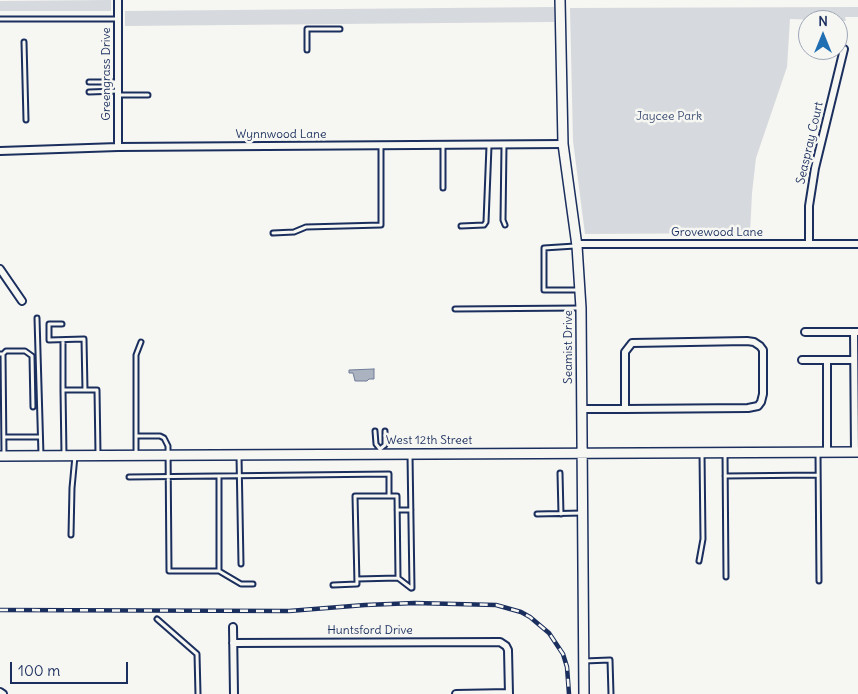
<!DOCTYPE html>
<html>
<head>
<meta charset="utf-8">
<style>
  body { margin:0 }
  #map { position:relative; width:858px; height:694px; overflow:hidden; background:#f6f6f2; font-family:Delius,sans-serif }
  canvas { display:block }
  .north { position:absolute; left:798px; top:10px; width:50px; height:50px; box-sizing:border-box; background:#f6f6f2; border:1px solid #9ea6b7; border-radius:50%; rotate:0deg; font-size:14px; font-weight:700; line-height:20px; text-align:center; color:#1b2f5e }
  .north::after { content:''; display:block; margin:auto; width:18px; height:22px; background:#1f6fb2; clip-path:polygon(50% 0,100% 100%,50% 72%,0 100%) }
  .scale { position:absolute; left:10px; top:662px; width:118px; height:22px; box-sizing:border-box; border:2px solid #1b2f5e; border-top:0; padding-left:6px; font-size:15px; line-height:18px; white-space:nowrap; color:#1b2f5e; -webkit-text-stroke:4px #f6f6f2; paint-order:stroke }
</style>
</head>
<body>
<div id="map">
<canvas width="858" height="694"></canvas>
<div class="north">N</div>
<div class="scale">100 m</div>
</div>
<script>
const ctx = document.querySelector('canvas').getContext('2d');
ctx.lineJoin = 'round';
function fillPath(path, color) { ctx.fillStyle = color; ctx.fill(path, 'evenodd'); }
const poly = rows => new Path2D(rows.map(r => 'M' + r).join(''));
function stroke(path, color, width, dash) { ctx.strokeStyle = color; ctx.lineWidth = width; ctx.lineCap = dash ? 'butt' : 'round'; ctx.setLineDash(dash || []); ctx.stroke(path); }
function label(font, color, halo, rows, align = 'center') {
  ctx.font = font + ' Delius,sans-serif'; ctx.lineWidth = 5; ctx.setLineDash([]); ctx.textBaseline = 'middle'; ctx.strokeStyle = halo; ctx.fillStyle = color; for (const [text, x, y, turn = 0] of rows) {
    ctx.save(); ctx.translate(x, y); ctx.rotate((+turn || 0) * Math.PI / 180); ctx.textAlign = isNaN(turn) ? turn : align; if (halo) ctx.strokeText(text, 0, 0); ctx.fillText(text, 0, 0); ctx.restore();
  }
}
const green = poly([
  [111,0,111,11,0,11,0,1],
  [554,7,554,22,551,22,125,26,125,11],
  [858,7,858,17,845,17,846,21,790,19,787,67,756,158,752,193,750,233,585,234,573,141,570,8]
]);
const water = poly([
  [374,369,374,379,369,379,367,381,355,381,353,373,349,373,349,370,374,369]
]);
const lane = poly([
  [0,19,118,19],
  [24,42,26,120],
  [307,50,307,29,340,29],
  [89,82,118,82],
  [89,92,118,91],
  [119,95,148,95],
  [443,146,443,188],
  [504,146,503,220,505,225],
  [461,226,484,225,486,222,489,146],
  [273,233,294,232,306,227,381,225,381,146],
  [575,246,544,248,544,290,580,290],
  [455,309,580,308],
  [37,318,41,455],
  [62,324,49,324,49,340,84,339,85,390],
  [63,340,63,390],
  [0,354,3,354,6,351,25,351,32,356,33,407],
  [3,354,4,454],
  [375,431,376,444,380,449,380,453],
  [136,436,160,436,164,438,168,446,169,571,219,571],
  [4,437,40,437],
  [380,449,385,445,385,431],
  [725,453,726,577],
  [818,453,819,581],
  [64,455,63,390,97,390,98,454],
  [136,455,136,355,141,342],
  [410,455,412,588],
  [239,456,241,564],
  [560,473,561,514],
  [219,476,219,571,241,584,253,584],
  [725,476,818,475],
  [129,477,389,474,389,496],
  [397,510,411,510],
  [537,514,582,513],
  [71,535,72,488,75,456],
  [699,561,703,539,702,453],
  [357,579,398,578,411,588],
  [333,585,357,584,355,496,397,496,398,578],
  [157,619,197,654,198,694],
  [584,661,610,660,611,694]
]);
const street = poly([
  [118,0,118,147],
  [0,151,118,147,563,144],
  [577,244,858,244],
  [809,244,809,206,815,168,844,49],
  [0,269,22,301],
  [805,332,857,332],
  [854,332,855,452],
  [802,360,854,360],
  [582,409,625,409,748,408,758,406,761,402,763,394,763,350,760,346,754,342,747,341,632,343,625,352,625,409],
  [827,452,827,360],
  [233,627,234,694],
  [233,643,500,642,506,646,508,650,509,694],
  [0,692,3,694],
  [456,694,509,693]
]);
const secondary = poly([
  [560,0,563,144,577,246,581,308,584,694],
  [0,456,858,452]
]);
const rail = poly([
  [0,610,289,611,365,605,415,603,496,605,521,612,530,617,549,633,563,654,567,667,569,694]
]);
const streetNames = [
  ["Greengrass Drive",107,74,-90],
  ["Wynnwood Lane",281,135],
  ["Seaspray Court",810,143,-77],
  ["Grovewood Lane",717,233],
  ["Seamist Drive",569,347,-90],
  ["West 12th Street",429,441],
  ["Huntsford Drive",370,631]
];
const parkNames = [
  ["Jaycee Park",669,117]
];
fillPath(green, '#d6d9dd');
fillPath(water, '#abb2c0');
stroke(water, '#717e99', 1);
stroke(lane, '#1b2f5e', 7);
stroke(street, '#1b2f5e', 10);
stroke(secondary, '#1b2f5e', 12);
stroke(lane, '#f6f6f2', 3);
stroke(street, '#f6f6f2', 6);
stroke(secondary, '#f6f6f2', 9);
stroke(rail, '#1b2f5e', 4.5);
stroke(rail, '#f6f6f2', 2.5, [8]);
label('12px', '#1b2f5e', '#f6f6f2', streetNames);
label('12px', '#405177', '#f6f6f2', parkNames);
</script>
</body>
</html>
